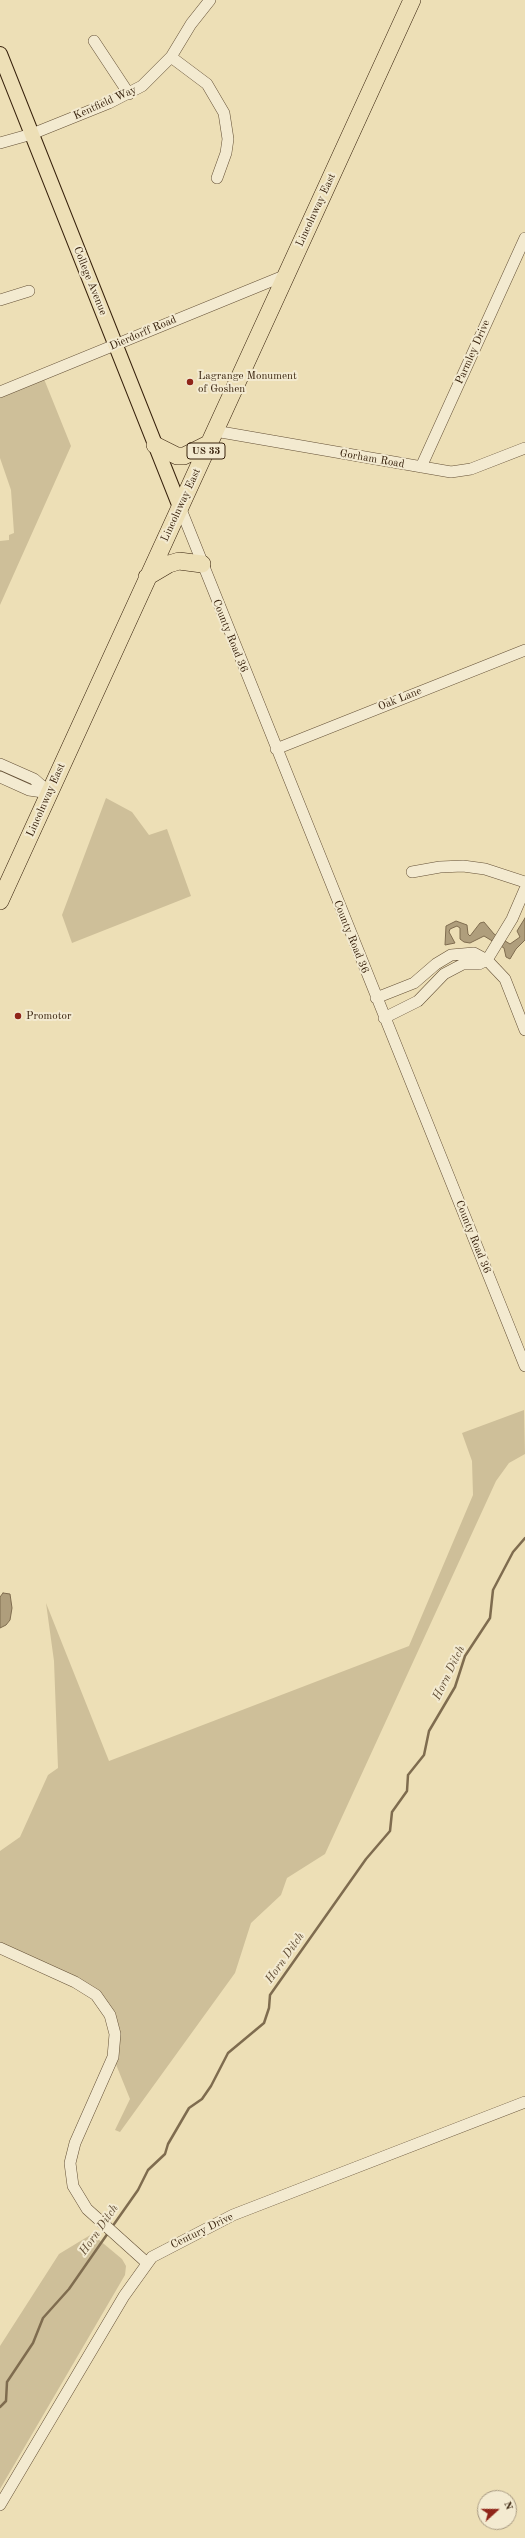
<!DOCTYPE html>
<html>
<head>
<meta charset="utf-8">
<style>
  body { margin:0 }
  #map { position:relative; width:525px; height:2538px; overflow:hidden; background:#eddfb6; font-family:"Old Standard TT",serif }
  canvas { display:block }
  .north { position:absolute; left:477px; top:2490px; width:40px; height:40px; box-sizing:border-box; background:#f3ead0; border:1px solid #a79981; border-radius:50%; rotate:69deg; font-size:11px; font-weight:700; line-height:16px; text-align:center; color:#36200b }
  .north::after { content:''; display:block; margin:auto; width:14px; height:18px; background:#8f2418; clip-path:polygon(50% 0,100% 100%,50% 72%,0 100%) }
</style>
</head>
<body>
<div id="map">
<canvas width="525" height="2538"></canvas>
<div class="north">N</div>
</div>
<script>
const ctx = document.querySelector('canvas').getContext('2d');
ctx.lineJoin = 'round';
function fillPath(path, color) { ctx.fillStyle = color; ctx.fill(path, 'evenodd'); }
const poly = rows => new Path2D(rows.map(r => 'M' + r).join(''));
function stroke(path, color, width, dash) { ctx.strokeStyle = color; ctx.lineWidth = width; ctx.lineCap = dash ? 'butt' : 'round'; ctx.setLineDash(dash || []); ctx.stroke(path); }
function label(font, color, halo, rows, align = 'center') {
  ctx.font = font + ' "Old Standard TT",serif'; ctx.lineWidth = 4; ctx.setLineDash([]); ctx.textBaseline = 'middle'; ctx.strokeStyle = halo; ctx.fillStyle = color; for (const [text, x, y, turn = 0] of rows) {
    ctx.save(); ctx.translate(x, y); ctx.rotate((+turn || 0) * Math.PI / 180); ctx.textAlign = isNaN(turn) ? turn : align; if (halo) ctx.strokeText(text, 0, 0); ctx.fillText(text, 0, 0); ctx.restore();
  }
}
const green = poly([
  [44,379,71,446,0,605,0,541,9,540,9,535,14,533,11,490,0,458,0,396],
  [106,798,132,812,149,835,167,829,191,896,72,943,62,915],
  [524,1410,525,1454,509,1463,496,1481,325,1854,287,1878,281,1895,251,1923,235,1973,120,2132,115,2130,130,2099,113,2057,115,2034,96,1995,0,1948,0,1851,20,1837,48,1775,58,1768,54,1661,46,1603,109,1761,409,1646,473,1495,472,1461,462,1433],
  [92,2234,122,2259,126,2266,125,2275,0,2489,0,2346,59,2254]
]);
const water = poly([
  [525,918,525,940,516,949,510,959,506,957,504,948,484,936,470,943,464,942,460,939,460,928,457,926,450,929,449,932,455,943,445,945,446,926,456,921,467,925,468,934,470,936,480,923,484,922,494,934,510,944,520,937,517,931,525,918],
  [3,1593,10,1594,12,1608,10,1620,6,1625,0,1628,0,1597,3,1593]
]);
const stream = poly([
  [112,2227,138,2190,148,2170,165,2154,168,2144,189,2108,202,2099,211,2086,228,2053,264,2023,269,2008,270,1995,366,1859,390,1831,392,1812,407,1791,408,1775,424,1755,429,1731,455,1687,465,1656,490,1618,493,1590,513,1552,525,1538],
  [0,2407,6,2401,7,2382,33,2343,43,2318,69,2289,108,2233]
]);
const minor = poly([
  [94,41,129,94],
  [171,57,207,84,224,113,228,139,226,153,217,178],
  [0,143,32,134,109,103,142,86,171,57,191,24,210,0],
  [0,300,29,291],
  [0,392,286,275],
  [215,431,451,472,471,469,525,448],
  [421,467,525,238],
  [180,507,525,1366],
  [276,749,525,650],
  [0,764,34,779,50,793],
  [0,777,29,790,50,793],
  [412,872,440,867,463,866,485,869,525,882],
  [525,889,512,919,487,960,505,979,525,1030],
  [376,998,414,983,436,964,451,955,474,953,487,960,479,964,463,964,444,974,418,1001,384,1018],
  [0,1948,75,1982,96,1995,110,2015,115,2034,113,2057,75,2143,70,2163,73,2186,87,2209,147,2263],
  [0,2505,124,2296,152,2257,233,2215,525,2102]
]);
const major = poly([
  [0,54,180,507]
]);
const highway = poly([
  [155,445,177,456,184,456,210,443],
  [147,577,169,564,179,561,202,564],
  [0,901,412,0]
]);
const markers = [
  [190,382,4,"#8f2418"],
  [18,1016,4,"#8f2418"]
];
const shields = [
  [206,451,38]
];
const shieldNames = [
  ["US 33",206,451]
];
const streetNames = [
  ["Kentfield Way",105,103,-24],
  ["Lincolnway East",316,210,-65],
  ["College Avenue",90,281,68],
  ["Dierdorff Road",143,333,-23],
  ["Parmley Drive",473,352,-66],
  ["Gorham Road",372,459,10],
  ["Lincolnway East",181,505,-65],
  ["County Road 36",230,636,68],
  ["Oak Lane",400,699,-22],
  ["Lincolnway East",46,800,-66],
  ["County Road 36",351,937,68],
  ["County Road 36",473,1237,68],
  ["Century Drive",202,2231,-26]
];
const poiNames = [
  ["Lagrange Monument",198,376],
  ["of Goshen",198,389],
  ["Promotor",26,1016]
];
const waterNames = [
  ["Horn Ditch",449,1673,-64],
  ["Horn Ditch",285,1958,-55],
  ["Horn Ditch",99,2230,-55]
];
fillPath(green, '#cebf99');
fillPath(water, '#af9e7c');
stroke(water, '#7f6c4f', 1);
stroke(stream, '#7f6c4f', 2.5);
stroke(minor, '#645036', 12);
stroke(major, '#36200b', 16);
stroke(highway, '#36200b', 18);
stroke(minor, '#f3ead0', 11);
stroke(major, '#eddfb6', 14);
stroke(highway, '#eddfb6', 17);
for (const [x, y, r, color] of markers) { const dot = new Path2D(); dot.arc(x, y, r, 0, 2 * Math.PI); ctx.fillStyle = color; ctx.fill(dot); stroke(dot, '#f3ead0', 1.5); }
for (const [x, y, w] of shields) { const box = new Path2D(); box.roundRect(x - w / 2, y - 8, w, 16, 3); ctx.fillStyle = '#f3ead0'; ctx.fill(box); stroke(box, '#36200b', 1); }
label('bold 10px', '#36200b', null, shieldNames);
label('11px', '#36200b', '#f3ead0', streetNames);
label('11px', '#36200b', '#f3ead0', poiNames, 'left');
label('italic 12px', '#604c33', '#f3ead0', waterNames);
</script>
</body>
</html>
